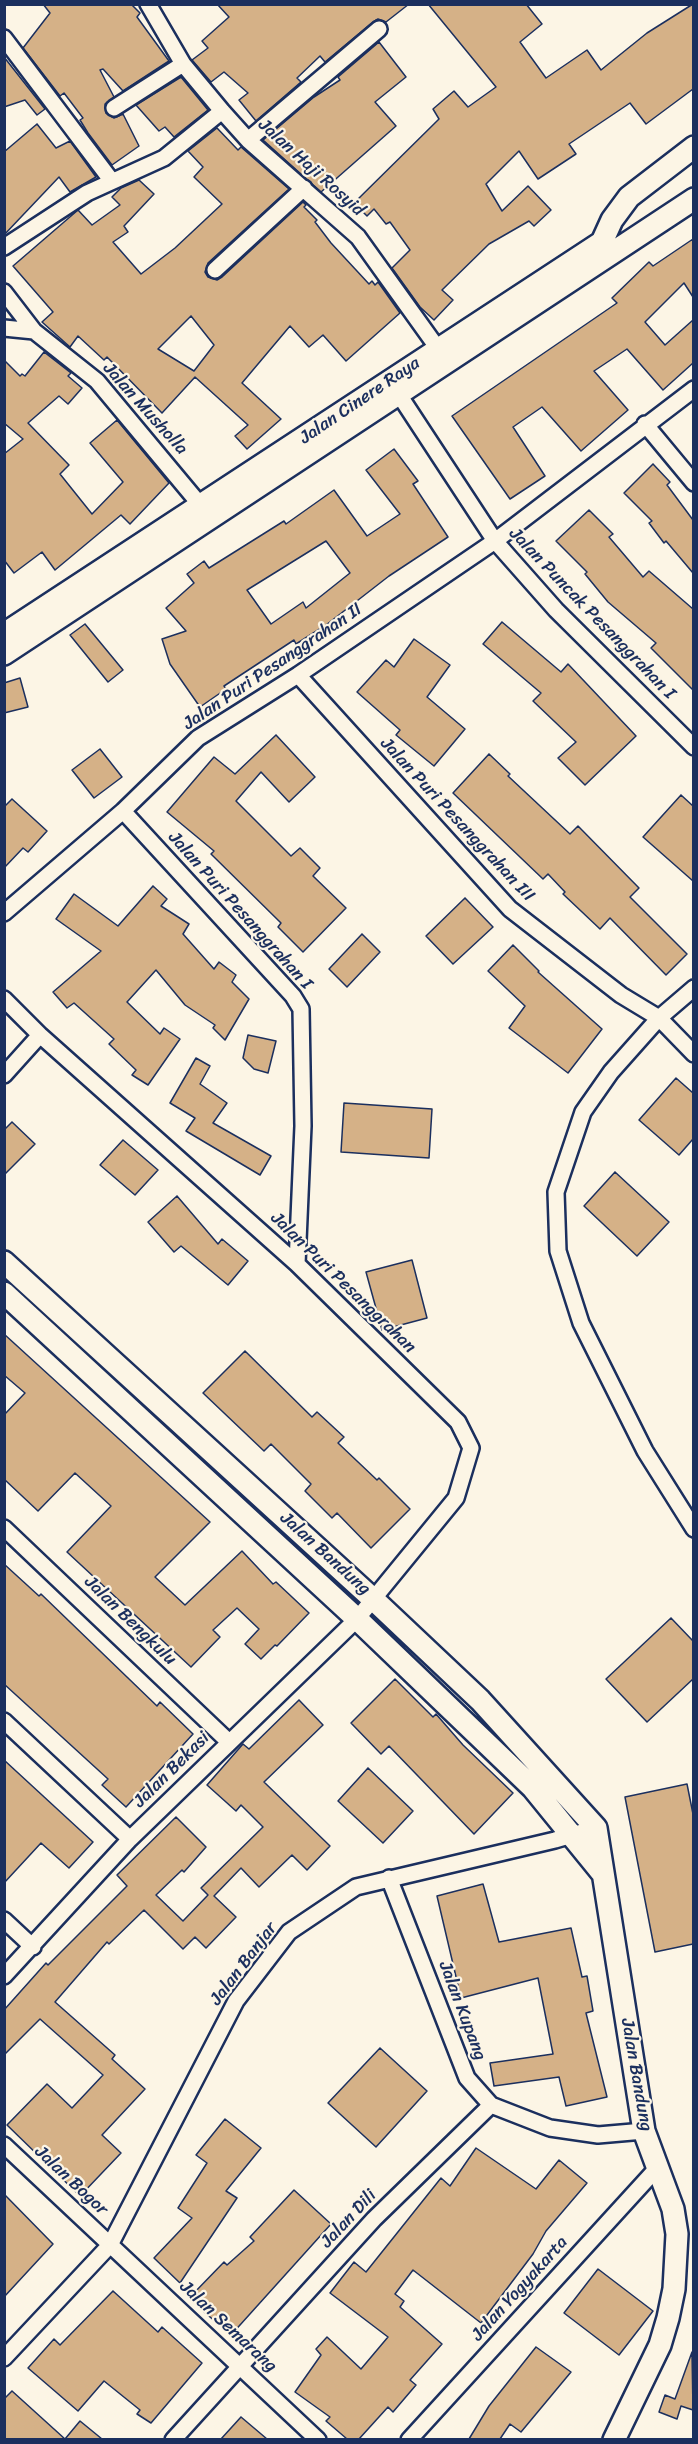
<!DOCTYPE html>
<html>
<head>
<meta charset="utf-8">
<style>
  body { margin:0 }
  #map { position:relative; width:698px; height:2444px; overflow:hidden; background:#fcf5e5; font-family:Sriracha,sans-serif }
  canvas { display:block }
  .frame { position:absolute; inset:0; border:6px solid #1b2f5e; pointer-events:none }
</style>
</head>
<body>
<div id="map">
<canvas width="698" height="2444"></canvas>
<div class="frame"></div>
</div>
<script>
const ctx = document.querySelector('canvas').getContext('2d');
ctx.lineJoin = 'round';
function fillPath(path, color) { ctx.fillStyle = color; ctx.fill(path, 'evenodd'); }
const poly = rows => new Path2D(rows.map(r => 'M' + r).join(''));
function stroke(path, color, width, dash) { ctx.strokeStyle = color; ctx.lineWidth = width; ctx.lineCap = dash ? 'butt' : 'round'; ctx.setLineDash(dash || []); ctx.stroke(path); }
function label(font, color, halo, rows, align = 'center') {
  ctx.font = font + ' Sriracha,sans-serif'; ctx.lineWidth = 4.5; ctx.setLineDash([]); ctx.textBaseline = 'middle'; ctx.strokeStyle = halo; ctx.fillStyle = color; for (const [text, x, y, turn = 0] of rows) {
    ctx.save(); ctx.translate(x, y); ctx.rotate((+turn || 0) * Math.PI / 180); ctx.textAlign = isNaN(turn) ? turn : align; if (halo) ctx.strokeText(text, 0, 0); ctx.fillText(text, 0, 0); ctx.restore();
  }
}
const building = poly([
  [43,4,131,4,140,13,137,17,169,61,123,91,103,69,100,70,114,97,105,104,106,113,114,118,123,114,139,146,112,165,88,133,80,120,83,118,64,93,60,96,23,48,50,13,43,4],
  [217,4,409,4,386,22,378,19,373,22,325,62,320,56,297,78,301,82,256,121,239,100,248,93,224,72,211,82,192,60,208,48,202,41,229,17,217,4],
  [428,4,526,4,542,24,520,42,546,78,587,50,601,70,647,33,693,4,693,89,646,124,630,103,569,144,576,154,538,179,519,151,486,184,502,211,528,186,551,210,534,226,529,221,489,244,442,290,453,300,434,320,420,307,392,268,410,250,390,222,386,224,374,209,367,216,354,203,439,119,433,109,454,91,468,107,496,87,428,4],
  [379,42,406,77,375,102,396,126,321,192,263,140,314,97,340,80,338,77,379,42],
  [4,57,45,109,37,115,25,100,4,107,4,57],
  [181,77,208,110,174,137,165,127,159,131,136,105,181,77],
  [37,124,56,148,70,141,96,177,70,192,59,177,4,235,4,152,37,124],
  [217,128,238,150,241,147,289,189,208,263,205,272,208,277,217,280,222,277,303,202,306,205,304,207,317,220,315,222,331,243,369,284,372,281,375,285,378,282,400,313,346,361,323,335,309,347,290,326,242,383,281,419,247,449,235,436,248,425,195,377,162,413,107,357,104,360,78,336,70,347,42,322,53,312,13,266,78,210,92,225,120,205,112,197,121,188,139,180,154,194,124,226,128,232,113,242,141,274,175,248,222,204,194,177,203,167,188,151,217,128],
  [191,316,214,345,194,371,158,349,191,316],
  [693,239,693,297,684,283,645,322,665,345,693,320,693,363,663,390,627,349,594,371,628,410,581,451,542,407,513,427,545,476,510,499,452,416,617,303,612,298,649,262,653,266,693,239],
  [44,352,71,373,68,376,82,388,68,404,59,396,28,423,69,465,60,474,92,514,123,482,90,443,117,420,169,483,130,524,121,515,55,570,42,552,14,573,4,560,4,454,23,439,4,423,4,360,20,376,22,374,25,376,44,352],
  [394,449,418,481,413,484,448,537,389,576,326,625,296,644,294,640,224,686,226,689,200,707,170,664,162,639,186,631,166,608,194,583,187,574,204,561,209,568,284,521,286,524,334,490,367,536,400,514,366,470,394,449],
  [326,541,350,573,306,608,303,602,271,624,247,590,326,541],
  [653,464,670,482,667,485,693,520,693,573,666,541,664,543,649,523,652,521,624,493,653,464],
  [589,510,613,534,609,537,643,577,649,571,693,609,693,690,651,648,656,643,608,602,585,574,587,572,556,541,589,510],
  [502,622,561,672,568,664,636,736,585,785,558,758,576,742,533,701,541,693,483,644,502,622],
  [85,624,123,670,108,682,70,635,85,624],
  [414,639,450,665,427,697,465,729,434,766,396,735,400,730,357,692,386,660,394,667,414,639],
  [20,678,28,707,4,713,4,683,20,678],
  [276,735,315,777,289,802,261,772,236,801,291,856,300,848,320,868,313,876,346,908,303,952,278,927,281,923,211,854,214,851,167,812,214,757,235,774,276,735],
  [100,749,122,777,94,798,72,770,100,749],
  [489,754,510,774,508,776,570,834,578,826,639,888,630,897,687,954,666,975,610,918,600,929,563,894,565,892,548,874,543,879,453,793,489,754],
  [681,795,693,806,693,881,643,837,681,795],
  [12,799,47,831,28,852,23,848,4,868,4,807,12,799],
  [153,886,167,899,161,906,189,924,183,934,214,969,219,962,236,975,232,982,249,999,225,1040,213,1028,215,1025,185,1005,156,970,127,1002,160,1034,164,1028,180,1039,148,1085,132,1075,136,1070,109,1044,114,1039,74,1003,67,1008,53,992,101,951,56,919,74,894,118,926,153,886],
  [465,898,493,927,453,964,426,936,465,898],
  [362,934,380,952,347,987,329,969,362,934],
  [513,945,539,971,538,972,602,1029,568,1073,509,1028,525,1006,488,971,513,945],
  [248,1035,276,1041,268,1073,254,1069,243,1058,248,1035],
  [196,1058,210,1066,200,1084,227,1103,213,1123,271,1156,260,1175,186,1131,195,1118,170,1103,196,1058],
  [676,1078,693,1093,693,1139,679,1155,639,1120,676,1078],
  [344,1103,432,1109,429,1158,341,1152,344,1103],
  [12,1122,35,1144,4,1175,4,1130,12,1122],
  [123,1140,158,1170,135,1195,100,1165,123,1140],
  [615,1172,669,1222,637,1256,584,1206,615,1172],
  [177,1196,218,1244,222,1239,248,1261,228,1285,181,1246,174,1252,148,1222,177,1196],
  [412,1260,427,1318,382,1330,366,1272,412,1260],
  [4,1334,210,1522,155,1577,185,1605,242,1551,273,1584,276,1582,309,1613,277,1646,275,1645,261,1659,245,1644,259,1629,237,1608,213,1630,220,1637,191,1667,67,1552,111,1506,75,1473,38,1511,4,1479,4,1415,25,1393,4,1375,4,1334],
  [245,1351,312,1417,317,1412,344,1437,338,1443,377,1480,379,1478,410,1509,371,1548,337,1513,332,1518,305,1491,311,1484,271,1444,264,1451,203,1393,245,1351],
  [4,1564,39,1596,41,1594,157,1706,160,1702,193,1734,126,1807,102,1785,108,1779,4,1684,4,1564],
  [671,1618,693,1641,693,1679,647,1722,606,1679,671,1618],
  [395,1679,433,1717,436,1714,463,1745,513,1793,474,1834,389,1746,381,1754,351,1723,395,1679],
  [299,1700,323,1725,264,1782,330,1846,307,1870,292,1855,259,1887,241,1868,214,1896,236,1917,206,1948,195,1937,183,1949,144,1910,109,1944,107,1942,55,2002,115,2055,112,2059,145,2089,102,2135,121,2153,80,2196,7,2125,47,2084,72,2108,103,2075,40,2019,4,2055,4,2010,46,1963,48,1965,127,1886,117,1875,176,1817,206,1847,184,1872,182,1870,156,1895,183,1921,208,1895,201,1888,263,1827,241,1805,236,1811,207,1785,243,1744,249,1749,299,1700],
  [4,1760,93,1842,69,1868,41,1843,4,1883,4,1760],
  [368,1768,413,1811,383,1843,338,1801,368,1768],
  [687,1784,693,1814,693,1944,655,1952,625,1797,687,1784],
  [483,1884,499,1942,571,1928,582,1977,587,1976,593,2011,586,2013,607,2097,566,2106,559,2077,494,2086,490,2063,553,2054,538,1978,461,1998,437,1896,483,1884],
  [380,2048,427,2091,376,2147,328,2103,380,2048],
  [225,2119,261,2148,226,2191,237,2198,180,2283,154,2258,192,2218,178,2208,207,2163,196,2155,225,2119],
  [476,2148,536,2189,559,2160,587,2183,546,2231,533,2254,481,2323,413,2270,395,2294,404,2301,400,2307,442,2344,410,2380,416,2385,393,2412,388,2407,359,2439,347,2439,326,2421,330,2417,295,2392,321,2355,316,2349,327,2337,361,2369,388,2337,330,2293,354,2262,366,2272,441,2178,450,2186,476,2148],
  [294,2190,331,2224,231,2335,203,2311,205,2308,192,2295,224,2262,227,2265,254,2241,250,2237,294,2190],
  [4,2194,53,2244,4,2297,4,2194],
  [598,2269,653,2311,619,2355,564,2313,598,2269],
  [113,2291,158,2332,162,2327,202,2363,151,2423,137,2414,140,2410,104,2381,78,2411,28,2368,54,2339,60,2345,113,2291],
  [536,2347,571,2372,521,2432,510,2424,500,2439,469,2439,489,2406,536,2347],
  [692,2352,693,2410,681,2406,677,2419,659,2412,665,2395,675,2399,692,2352],
  [12,2391,65,2439,80,2421,102,2439,4,2439,4,2399,12,2391],
  [241,2417,267,2439,221,2439,241,2417]
]);
const street = poly([
  [148,4,183,64,222,111,248,140,358,237,444,357],
  [4,38,111,180],
  [114,108,183,64],
  [248,140,379,29],
  [4,247,87,193,164,158,222,111],
  [215,270,304,188],
  [4,292,34,331,97,381,202,507],
  [4,328,34,331],
  [394,387,495,541,556,610,694,747],
  [645,424,694,483],
  [298,675,510,909,621,995,659,1018,694,1054],
  [123,811,293,996,301,1009,303,1126,297,1264],
  [4,913,123,811,198,738,298,675,495,541,694,389],
  [694,988,659,1018,611,1072,583,1112,556,1192,558,1251,581,1323,645,1451,694,1529],
  [4,999,40,1035,297,1264,458,1422,471,1448,456,1498,357,1619,130,1839,4,1976],
  [4,1075,40,1035],
  [4,1528,229,1742],
  [4,1721,130,1839],
  [389,1878,467,2078,491,2105,550,2128,598,2135,644,2131],
  [4,1920,33,1947],
  [4,2145,318,2440],
  [4,2358,110,2245,236,2001,289,1932,356,1887,555,1840,596,1828],
  [173,2440,374,2219,491,2105],
  [409,2440,659,2166]
]);
const secondary = poly([
  [4,634,602,242,612,220,629,197,694,147],
  [4,654,694,199],
  [4,1262,373,1599,480,1700,596,1828,644,2131,673,2209,677,2234,674,2289,668,2318,660,2345,614,2440],
  [4,1293,357,1619,533,1788,603,1874]
]);
const streetNames = [
  ["Jalan Haji Rosyid",311,168,42],
  ["Jalan Cinere Raya",360,401,-34],
  ["Jalan Musholla",145,409,48],
  ["Jalan Puncak Pesanggrahan I",592,614,46],
  ["Jalan Puri Pesanggrahan II",273,667,-34],
  ["Jalan Puri Pesanggrahan III",457,820,47],
  ["Jalan Puri Pesanggrahan I",240,911,48],
  ["Jalan Puri Pesanggrahan",343,1283,44],
  ["Jalan Bandung",325,1554,42],
  ["Jalan Bengkulu",130,1621,44],
  ["Jalan Bekasi",172,1770,-45],
  ["Jalan Banjar",244,1964,-53],
  ["Jalan Kupang",462,2011,69],
  ["Jalan Bandung",636,2075,80],
  ["Jalan Bogor",71,2181,43],
  ["Jalan Dili",349,2219,-47],
  ["Jalan Yogyakarta",520,2289,-48],
  ["Jalan Semarang",228,2327,43]
];
fillPath(building, '#d5b187');
stroke(building, '#1b2f5e', 1.5);
stroke(street, '#1b2f5e', 20);
stroke(secondary, '#1b2f5e', 26);
stroke(street, '#fcf5e5', 15);
stroke(secondary, '#fcf5e5', 21);
label('18px', '#1b2f5e', '#fcf5e5', streetNames);
</script>
</body>
</html>
